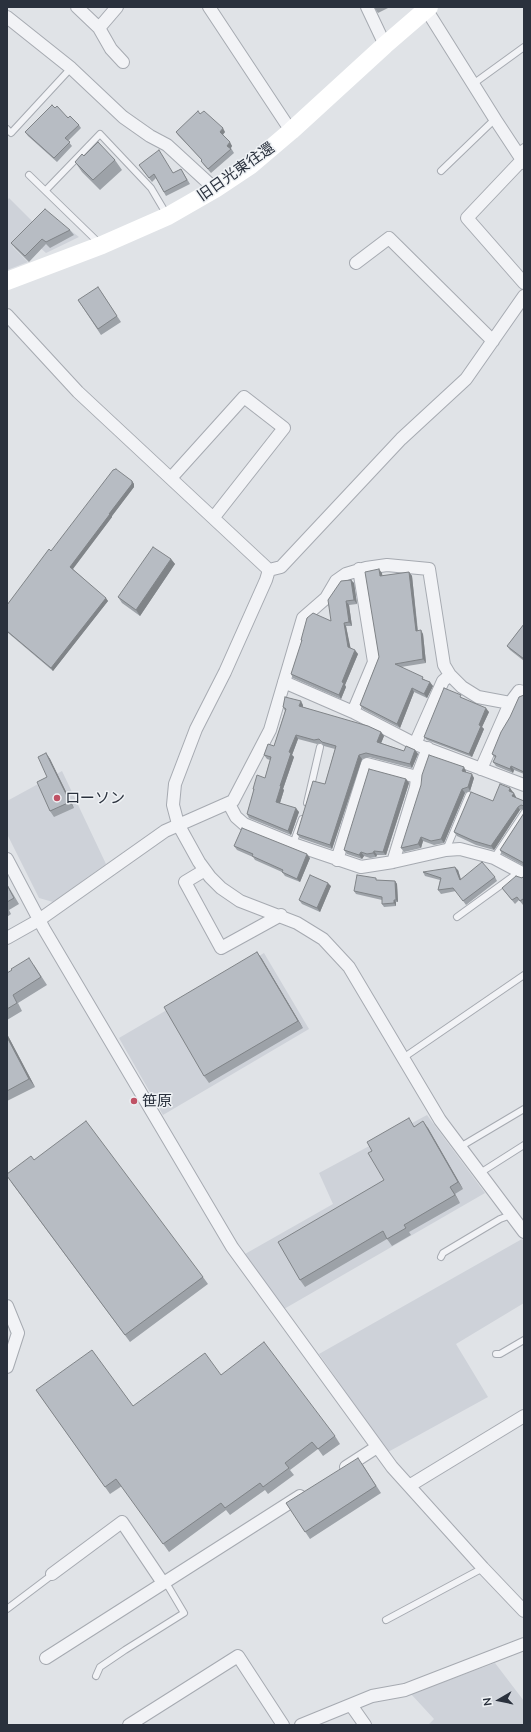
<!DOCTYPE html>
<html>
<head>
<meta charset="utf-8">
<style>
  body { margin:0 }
  #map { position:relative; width:531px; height:1732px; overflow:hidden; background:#e0e3e7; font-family:Mulish,sans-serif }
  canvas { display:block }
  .frame { position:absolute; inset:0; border:8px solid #2a313d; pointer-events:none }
  .north { position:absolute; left:479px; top:1680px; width:40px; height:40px; -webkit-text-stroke:3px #eff2f5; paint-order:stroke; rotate:261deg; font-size:11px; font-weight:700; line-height:16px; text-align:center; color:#2a313d }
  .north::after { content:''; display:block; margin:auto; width:14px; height:18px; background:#2a313d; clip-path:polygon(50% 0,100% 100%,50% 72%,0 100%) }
</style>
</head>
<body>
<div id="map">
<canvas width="531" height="1732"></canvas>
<div class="frame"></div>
<div class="north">N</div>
</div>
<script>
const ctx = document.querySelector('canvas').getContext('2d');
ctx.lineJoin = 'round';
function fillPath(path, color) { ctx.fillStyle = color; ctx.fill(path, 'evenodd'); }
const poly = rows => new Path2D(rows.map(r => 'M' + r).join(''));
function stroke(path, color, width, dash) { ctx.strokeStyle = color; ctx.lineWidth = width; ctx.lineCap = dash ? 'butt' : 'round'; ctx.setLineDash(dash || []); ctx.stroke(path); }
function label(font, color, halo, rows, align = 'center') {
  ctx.font = font + ' Mulish,"Noto Sans JP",sans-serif'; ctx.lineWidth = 3; ctx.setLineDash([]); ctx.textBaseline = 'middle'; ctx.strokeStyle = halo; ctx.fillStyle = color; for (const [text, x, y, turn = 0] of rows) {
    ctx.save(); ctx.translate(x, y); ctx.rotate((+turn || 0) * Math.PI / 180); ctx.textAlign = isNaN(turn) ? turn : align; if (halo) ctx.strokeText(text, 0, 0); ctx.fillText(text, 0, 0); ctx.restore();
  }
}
const built = poly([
  [9,198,36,225,48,213,79,237,46,253,24,233,13,247,28,262,7,270,7,201],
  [62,771,106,864,53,902,39,898,7,834,7,801],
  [264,953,309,1029,163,1115,119,1038],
  [427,1115,485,1193,284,1309,245,1254,333,1204,319,1173],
  [522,1239,524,1241,524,1303,456,1344,488,1397,388,1452,319,1354],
  [495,1663,524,1701,524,1725,428,1725,434,1719,411,1694]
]);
const lane = poly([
  [473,84,524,47],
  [7,129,11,133,71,68],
  [517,152,524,147],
  [441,171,495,119],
  [29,175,99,243],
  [46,190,100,134,151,188,167,215],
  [307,803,320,747],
  [293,844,302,819],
  [446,850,469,795],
  [494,858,524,813],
  [457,917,519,872],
  [403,1058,524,975],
  [460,1147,524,1109],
  [480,1173,524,1145],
  [441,1257,443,1253,500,1219,511,1215],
  [496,1354,500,1354,524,1340],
  [7,1609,52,1575,52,1574],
  [386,1620,483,1568],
  [96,1676,100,1667,125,1650,184,1613,165,1581]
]);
const street = poly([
  [77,7,99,28,111,49,123,62],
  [209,7,291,131],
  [367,7,385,45],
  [426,9,495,119,524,163],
  [7,17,71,68,123,117,150,136,167,145,215,189],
  [99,28,117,7],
  [522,160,467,218,524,283],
  [356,263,389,238,493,341],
  [524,296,466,379,401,439,281,567,269,570,266,580,225,672,196,729,175,784,173,805,178,824,199,862,210,877,221,888,240,901,297,923,323,939,349,967,440,1120,524,1232],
  [7,315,78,392,269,570],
  [171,478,244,397,284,428,214,517],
  [284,682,353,712,415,744,524,785],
  [353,712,374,662,359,569],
  [415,744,443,681,450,675],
  [481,769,510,703,519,691,524,692],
  [229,804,236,817,244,824,293,844,361,867,393,862,446,850,460,849,494,858,524,874],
  [7,859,44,929,232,1247,392,1467,483,1568,524,1611],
  [337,860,367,764,417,777],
  [393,862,416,787,417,777,428,748],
  [205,870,185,882,221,948,281,915],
  [7,938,39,920,165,831,233,801,270,730,303,618,326,598,336,581,346,574,366,568,387,565,429,569,444,665,450,675,462,687,478,697,510,703],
  [7,1306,18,1333,7,1367],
  [346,1467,377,1447],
  [409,1486,524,1416],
  [52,1574,122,1522,163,1583],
  [46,1658,300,1496],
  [351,1705,365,1725],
  [129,1725,238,1656,283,1725],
  [301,1725,372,1696,405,1690,524,1644]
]);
const secondary = poly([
  [7,281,102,245,168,216,215,189,251,165,291,131,385,45,429,7]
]);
const wall = poly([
  [374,7,390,7,378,13],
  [55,108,79,125,81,128,68,141,72,146,57,162,28,136,25,132],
  [200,114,225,132,223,135,232,146,231,148,234,153,211,173,204,165,201,161,202,160,178,135,176,132],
  [115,160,122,170,100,190,82,172,75,162],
  [139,165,173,173,181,169,190,184,166,196,156,178,152,182],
  [70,230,74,235,50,248,46,244,29,262,15,248,11,243],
  [102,293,121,322,101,335,78,300],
  [132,481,134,484,134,487,112,516,112,517,73,569,108,601,53,671,7,632,7,605,51,551],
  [171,559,175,564,140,616,122,603,118,597],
  [409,572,412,576,418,631,423,634,426,663,401,667,424,679,433,686,427,698,414,692,400,728,363,709,360,705,379,657,382,573,382,576],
  [351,580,354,583,357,604,349,605,352,626,346,626,350,648,358,654,345,685,346,687,341,699,293,678,291,674,302,642,301,640,331,621],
  [524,624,524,661,510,650,507,646],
  [524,695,524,774,514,770,513,773,496,766,493,762,495,758,492,754],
  [463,698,489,712,482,727,484,729,472,757,427,740,424,737],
  [303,705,303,707,381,732,384,736,381,743,404,751,415,750,418,754,412,768,369,757,362,759,332,849,300,838,297,834,325,784,335,749,324,746,321,743,317,744,298,739,292,755,294,757,283,789,284,790,280,803,299,812,291,835,249,818,247,814,254,791,253,789,265,778,270,760,267,759,264,755,274,746,285,711,283,707],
  [46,753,50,759,74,808,54,817,50,811,47,777],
  [466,771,466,772,474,778,470,791,465,793,444,843,434,845,423,841,421,848,404,852,401,848],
  [406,779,409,783,386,855,377,855,376,857,370,858,364,856,362,859,347,854,344,850],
  [513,792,513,793,516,797,516,798,524,801,524,809,520,810,494,850,476,845,457,836,454,832,493,801],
  [524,813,524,866,502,854,500,850],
  [234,846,310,858,300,882,285,876,282,872,255,860,253,857,237,850],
  [458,870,461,879,495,877,497,881,466,905,456,891,441,894,438,890,440,880,425,876,423,872],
  [524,876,524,904,523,905,519,900,515,904,502,888],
  [377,880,395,881,397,884,398,902,396,902,396,906,384,907,382,904,382,900,356,894,354,891],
  [7,884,19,904,9,910,11,914,7,917],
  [331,886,320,912,302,904,299,900],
  [257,952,262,959,303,1028,209,1083,204,1076],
  [34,965,47,985,18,1003,22,1011,7,1020,7,973],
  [7,1034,35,1087,7,1101],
  [414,1126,428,1128,463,1189,455,1194,460,1203,409,1232,411,1235,392,1246,387,1239,305,1287,300,1280,384,1180],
  [34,1160,203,1277,208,1284,130,1342,11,1182],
  [221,1375,335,1436,340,1444,323,1456,318,1449,290,1470,294,1475,268,1494,265,1490,230,1515,226,1510,169,1552,122,1486,110,1494,36,1390,133,1406],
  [363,1465,381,1493,310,1539,286,1503]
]);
const shadedWall = poly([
  [223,128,225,132,222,135,220,132],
  [230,142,232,146,230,149,227,146],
  [132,481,134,484,134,487,112,516,112,517,72,570,70,567,109,514],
  [171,559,175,564,140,616,136,610],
  [379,569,382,573,383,580,380,576],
  [409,572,412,576,418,635,416,631],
  [351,580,354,583,357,604,354,600],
  [106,598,108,601,53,671,51,668],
  [346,601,349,605,352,626,349,622],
  [344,623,346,626,351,650,348,647],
  [421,630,423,634,426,663,423,659],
  [355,650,358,654,345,685,346,687,341,699,339,695,342,682],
  [430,682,433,686,427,698,424,694],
  [412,688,414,692,400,728,397,724],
  [301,701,303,705,302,710,299,706],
  [486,708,489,712,482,727,484,729,472,757,469,754,479,725],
  [381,732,384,736,380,746,377,742],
  [296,735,298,739,292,755,294,757,283,789,284,790,279,806,276,802,280,786,289,752],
  [415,750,418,754,412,768,410,764],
  [46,753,50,759,74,808,70,802],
  [359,755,362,759,332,849,330,845],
  [511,766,514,770,513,773,510,769],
  [464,767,466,771,465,775,462,771],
  [472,774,474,778,470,791,468,787],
  [406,779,409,783,386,855,383,852],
  [510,788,513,792,512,795,509,791],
  [462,789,465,793,444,843,441,839],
  [514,793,516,797,515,800,512,796],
  [518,807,520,810,494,850,491,846],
  [296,808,299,812,291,835,288,831],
  [421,837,423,841,421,848,418,844],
  [374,851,377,855,376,857,373,853],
  [361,852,364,856,362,859,359,855],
  [307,854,310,858,300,882,297,879],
  [455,867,458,870,462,884,460,880],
  [395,881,397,884,398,902,396,900],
  [328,883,331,886,320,912,317,908],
  [394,900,396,902,396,906,394,903],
  [257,952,262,959,303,1028,298,1021],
  [7,1034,35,1087,29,1079,7,1037],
  [423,1121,428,1128,463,1189,458,1182],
  [450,1187,455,1194,460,1203]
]);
const building = poly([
  [52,105,55,108,57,106,68,118,70,116,79,125,65,138,70,142,54,158,25,132,52,105],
  [198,111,200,114,204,111,223,128,220,132,230,142,227,146,231,149,208,169,201,161,202,160,176,132,198,111],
  [98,142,115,160,93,180,75,162,82,154,84,156,98,142],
  [159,150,173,173,181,169,187,180,164,192,154,174,149,178,139,165,159,150],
  [45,209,70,230,46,242,42,239,25,256,11,243,45,209],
  [98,287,117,316,98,329,78,300,98,287],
  [116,469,132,481,132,484,109,514,110,514,70,567,106,598,51,668,7,631,7,605,49,549,51,551,113,470,116,469],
  [153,547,171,559,136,610,118,597,153,547],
  [379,569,380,576,409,572,416,631,421,630,423,659,395,664,423,677,422,679,430,682,424,694,412,688,397,724,360,705,379,657,365,572,379,569],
  [351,580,354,600,346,601,349,622,344,623,348,647,355,650,342,682,344,683,339,695,291,674,302,640,301,640,307,618,313,613,331,621,328,600,341,581,351,580],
  [524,624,524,659,507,646,524,624],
  [444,688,461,695,460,697,486,708,479,725,481,726,469,754,424,737,444,688],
  [524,695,524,772,511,766,510,769,493,762,496,756,492,754,501,732,510,717,519,697,524,695],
  [285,697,301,701,299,706,368,726,381,732,377,742,404,751,406,746,415,750,410,764,366,753,359,755,330,845,297,834,313,781,325,784,336,746,322,742,319,739,314,740,296,735,289,752,291,753,280,786,281,786,276,802,296,808,288,831,247,814,254,789,253,789,257,775,265,778,271,757,264,755,268,744,274,746,286,709,283,707,285,697],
  [46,753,70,802,50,811,37,782,47,777,38,757,46,753],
  [429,755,464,767,462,771,472,774,468,787,462,789,441,839,431,841,421,837,418,844,401,848,421,785,422,775,429,755],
  [369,769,406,779,383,852,374,851,373,853,367,854,361,852,359,855,344,850,369,769],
  [500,784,510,788,509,791,514,793,512,796,524,801,524,806,521,805,518,807,491,846,474,841,454,832,471,792,493,801,500,784],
  [524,813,524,863,500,850,524,813],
  [242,828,307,854,297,879,282,872,283,870,252,856,253,854,234,846,242,828],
  [482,862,495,877,463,901,453,888,438,890,441,878,423,872,455,867,460,880,482,862],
  [310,875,328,883,317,908,299,900,310,875],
  [357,875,376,878,376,880,395,881,396,900,394,900,394,903,382,904,382,897,354,891,357,875],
  [516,876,522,878,524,876,524,900,523,899,520,901,517,897,512,900,502,888,516,876],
  [7,885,14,898,7,902,7,885],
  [257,952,298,1021,204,1076,164,1007,257,952],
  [29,958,41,977,13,995,17,1003,7,1009,7,973,12,970,11,969,29,958],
  [7,1037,29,1079,7,1091,7,1037],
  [409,1118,414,1127,423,1121,458,1182,450,1187,455,1195,404,1225,406,1228,387,1239,383,1231,300,1280,278,1242,384,1180,368,1153,372,1151,367,1142,409,1118],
  [86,1121,203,1277,125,1335,7,1176,7,1174,31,1156,34,1160,86,1121],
  [264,1342,335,1436,318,1449,312,1442,285,1463,289,1468,263,1487,260,1483,225,1508,221,1503,163,1544,116,1479,105,1487,36,1390,92,1350,133,1406,205,1353,221,1375,264,1342],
  [358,1458,376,1486,305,1532,286,1503,358,1458]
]);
const markers = [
  [57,798,4,"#bf5265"],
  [134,1101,4,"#bf5265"]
];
const streetNames = [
  ["旧日光東往還",236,172,-35]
];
const poiNames = [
  ["ローソン",65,798],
  ["笹原",142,1101]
];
fillPath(built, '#ced2d9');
stroke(lane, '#a6aab1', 8);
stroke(street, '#a6aab1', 14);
stroke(lane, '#f2f3f6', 6);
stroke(street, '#f2f3f6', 12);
stroke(secondary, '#fff', 18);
fillPath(wall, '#9da2a8');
fillPath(shadedWall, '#808488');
fillPath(building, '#b7bcc3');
stroke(building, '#808488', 1);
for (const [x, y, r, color] of markers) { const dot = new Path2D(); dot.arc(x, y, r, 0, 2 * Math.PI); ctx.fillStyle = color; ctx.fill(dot); stroke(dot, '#eff2f5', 1.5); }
label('15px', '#2a313d', '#eff2f5', streetNames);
label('15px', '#2a313d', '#eff2f5', poiNames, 'left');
</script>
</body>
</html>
